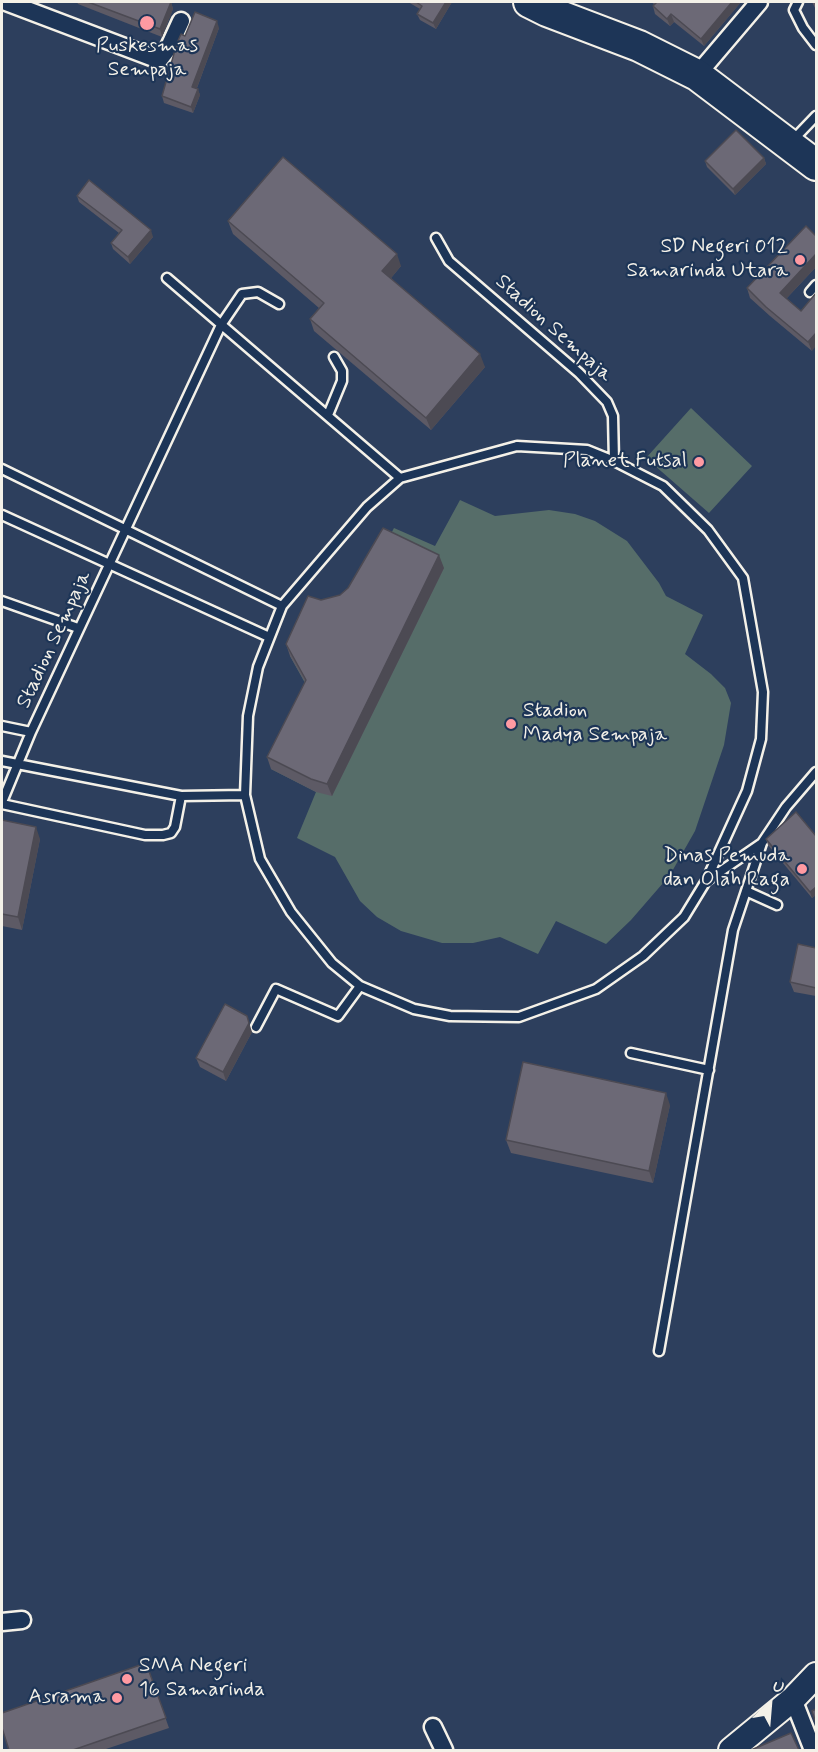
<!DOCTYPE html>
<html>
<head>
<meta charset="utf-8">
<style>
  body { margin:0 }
  #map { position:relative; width:818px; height:1752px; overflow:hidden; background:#2d3f5d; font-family:Mynerve,sans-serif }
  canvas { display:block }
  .frame { position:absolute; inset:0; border:3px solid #f4f1e8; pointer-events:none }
  .north { position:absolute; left:740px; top:1674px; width:60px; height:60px; -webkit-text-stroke:4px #1d3557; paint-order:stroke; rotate:26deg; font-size:16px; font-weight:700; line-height:24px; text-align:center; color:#f4f1e8 }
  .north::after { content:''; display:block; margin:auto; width:21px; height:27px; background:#f4f1e8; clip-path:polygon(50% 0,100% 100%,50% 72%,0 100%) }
</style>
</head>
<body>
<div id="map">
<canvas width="818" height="1752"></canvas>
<div class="frame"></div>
<div class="north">U</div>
</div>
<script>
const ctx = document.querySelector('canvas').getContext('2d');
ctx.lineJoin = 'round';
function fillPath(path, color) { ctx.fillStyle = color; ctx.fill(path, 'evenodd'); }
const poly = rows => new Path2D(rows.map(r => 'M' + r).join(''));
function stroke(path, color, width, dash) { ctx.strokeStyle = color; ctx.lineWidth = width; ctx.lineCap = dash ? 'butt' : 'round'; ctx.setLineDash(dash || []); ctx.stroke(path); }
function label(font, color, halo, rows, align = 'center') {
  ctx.font = font + ' Mynerve,sans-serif'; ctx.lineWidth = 4.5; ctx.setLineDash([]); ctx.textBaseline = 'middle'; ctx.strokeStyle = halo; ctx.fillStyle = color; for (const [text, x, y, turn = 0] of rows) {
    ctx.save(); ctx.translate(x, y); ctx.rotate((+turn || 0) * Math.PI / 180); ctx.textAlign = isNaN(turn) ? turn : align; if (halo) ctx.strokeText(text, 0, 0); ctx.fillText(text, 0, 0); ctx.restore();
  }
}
const green = poly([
  [691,408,752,466,709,513,646,458],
  [460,500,495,516,549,510,575,514,595,521,627,541,659,583,666,596,703,615,685,654,711,674,725,688,731,703,724,745,695,831,670,875,631,920,606,944,556,921,538,954,500,937,473,943,442,943,401,931,377,917,360,901,335,857,297,838,316,792,271,769,310,692,290,656,313,608,363,586,394,528,435,546]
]);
const lane = poly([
  [798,2,794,10,803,28,816,45],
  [793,140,816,116],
  [436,238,449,261,579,373,607,402,613,416,614,461],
  [167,278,400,478],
  [810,292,816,285],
  [328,415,342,381,342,371,334,357],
  [517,446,587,450,614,461,663,486,708,530,743,578,763,692,761,739,747,791,706,881,684,917,643,956,596,989,519,1017,450,1016,414,1009,360,986,332,963,291,912,260,859,245,795,248,716,258,667,282,606,367,507,400,478,517,446],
  [2,469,282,606],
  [2,515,269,637],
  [2,601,78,628],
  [2,726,31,732,2,802],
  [31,732,221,325,242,294,258,292,279,304],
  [2,761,181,796,245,795],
  [2,804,145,835,163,835,171,833,175,827,181,796],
  [708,880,762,843,786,807,816,772],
  [746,891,777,905],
  [256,1027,276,989,338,1016,360,986],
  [631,1053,709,1070],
  [659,1351,733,930,762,843]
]);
const street = poly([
  [6,2,159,60,169,47,181,21],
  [697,75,759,2],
  [2,1622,22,1620],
  [793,1699,813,1750],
  [433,1727,444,1750]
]);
const secondary = poly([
  [731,1750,793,1699,816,1675]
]);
const highway = poly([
  [529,2,547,11,639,46,697,75,816,165]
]);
const wall = poly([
  [77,2,171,2,173,9,162,37,78,4],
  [408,2,452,2,436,29,420,20,417,14,420,9],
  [651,2,741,2,704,46,674,22,670,26,655,14,653,6,654,4],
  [812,2,816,2,816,10],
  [219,28,197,88,200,95,193,113,164,103,162,96,185,36],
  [764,158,766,164,735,195,707,167,705,161],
  [77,196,153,237,130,264,113,249,111,243,119,233,79,202],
  [228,221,401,266,391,278,485,367,431,430,314,331,310,319,319,308,233,234],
  [816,267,786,299,801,311,812,351,770,316,750,298,747,288],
  [444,568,332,796,316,792,271,769,267,757,305,682,290,656,286,644,321,600],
  [2,820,40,839,22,930,2,926],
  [816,836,816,895,812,898,768,845,766,839],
  [816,948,816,996,794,992,790,982],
  [252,1032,226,1081,200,1067,196,1058],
  [670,1105,653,1183,511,1153,506,1140],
  [146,1663,169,1728,103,1750,9,1750]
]);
const shadedWall = poly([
  [171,2,173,9,162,37,160,29],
  [446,2,452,2,436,29,433,23],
  [732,2,741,2,704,46,701,39],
  [671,14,674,22,670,26,667,19],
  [217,21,219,28,195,93,192,87],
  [198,89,200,95,193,113,191,107],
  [764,158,766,164,735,195,733,189],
  [151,230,153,237,130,264,128,257],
  [397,254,401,266,387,283,382,271],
  [816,254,816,267,783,302,780,293],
  [816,333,816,346,812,351,808,342],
  [480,354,485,367,431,430,426,418],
  [439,555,444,568,332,796,327,784],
  [36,827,40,839,22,930,18,917],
  [816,887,816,895,812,898,810,892],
  [247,1016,252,1032,226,1081,223,1072],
  [666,1093,670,1105,653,1183,649,1171]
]);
const building = poly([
  [88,2,171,2,160,29,88,2],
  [416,2,446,2,433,23,417,14,422,6,416,2],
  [657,2,732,2,701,39,671,14,667,19,653,6,657,2],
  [195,12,217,21,192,87,198,89,191,107,162,96,177,43,181,34,185,36,195,12],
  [736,130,764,158,733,189,705,161,736,130],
  [283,157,397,254,382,271,480,354,426,418,310,319,324,303,228,221,283,157],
  [89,180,151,230,128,257,111,243,122,230,77,196,89,180],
  [806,226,816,236,816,254,780,293,801,311,816,293,816,333,808,342,766,307,747,288,806,226],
  [383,528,439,555,327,784,311,779,267,757,306,680,286,644,308,596,321,600,340,595,348,588,383,528],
  [796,812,816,836,816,887,810,892,766,839,796,812],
  [2,820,36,827,18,917,2,914,2,820],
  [798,944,816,948,816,988,790,982,798,944],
  [225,1004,247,1016,249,1023,223,1072,196,1058,225,1004],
  [523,1062,666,1093,649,1171,506,1140,523,1062],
  [146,1663,166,1718,73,1750,9,1750,2,1728,2,1713,146,1663],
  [816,1709,816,1723,812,1711,816,1709],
  [791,1733,799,1750,751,1750,791,1733]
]);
const markers = [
  [147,23,8,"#ff9aa2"],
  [800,260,6,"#ff9aa2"],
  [699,462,6,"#ff9aa2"],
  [511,724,6,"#ff9aa2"],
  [802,869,6,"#ff9aa2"],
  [127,1679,6,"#ff9aa2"],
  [117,1698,6,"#ff9aa2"]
];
const poiNames = [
  ["Puskesmas",147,47,"center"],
  ["Sempaja",147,71,"center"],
  ["SD Negeri 012",788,248],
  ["Samarinda Utara",788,272],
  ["Planet Futsal",687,462],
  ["Stadion",523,712,"left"],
  ["Madya Sempaja",523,736,"left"],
  ["Dinas Pemuda",790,857],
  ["dan Olah Raga",790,881],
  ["SMA Negeri",139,1667,"left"],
  ["16 Samarinda",139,1691,"left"],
  ["Asrama",105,1698]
];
const streetNames = [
  ["Stadion Sempaja",553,329,42],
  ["Stadion Sempaja",55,640,-65]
];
fillPath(green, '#566d69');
stroke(lane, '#f4f1e8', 13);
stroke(street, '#f4f1e8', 21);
stroke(secondary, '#f4f1e8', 28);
stroke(highway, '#f4f1e8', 34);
stroke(lane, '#1d3557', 8);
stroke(street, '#1d3557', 16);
stroke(secondary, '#1d3557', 24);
stroke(highway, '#1d3557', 30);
fillPath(wall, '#5d5a65');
fillPath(shadedWall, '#4c4a53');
fillPath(building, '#6c6976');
stroke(building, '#4c4a53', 1.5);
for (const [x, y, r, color] of markers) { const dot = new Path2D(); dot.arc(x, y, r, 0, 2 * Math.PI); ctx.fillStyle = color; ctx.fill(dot); stroke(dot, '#1d3557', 2); }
label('21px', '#f4f1e8', '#1d3557', poiNames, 'right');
label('21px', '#f4f1e8', '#1d3557', streetNames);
</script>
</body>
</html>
